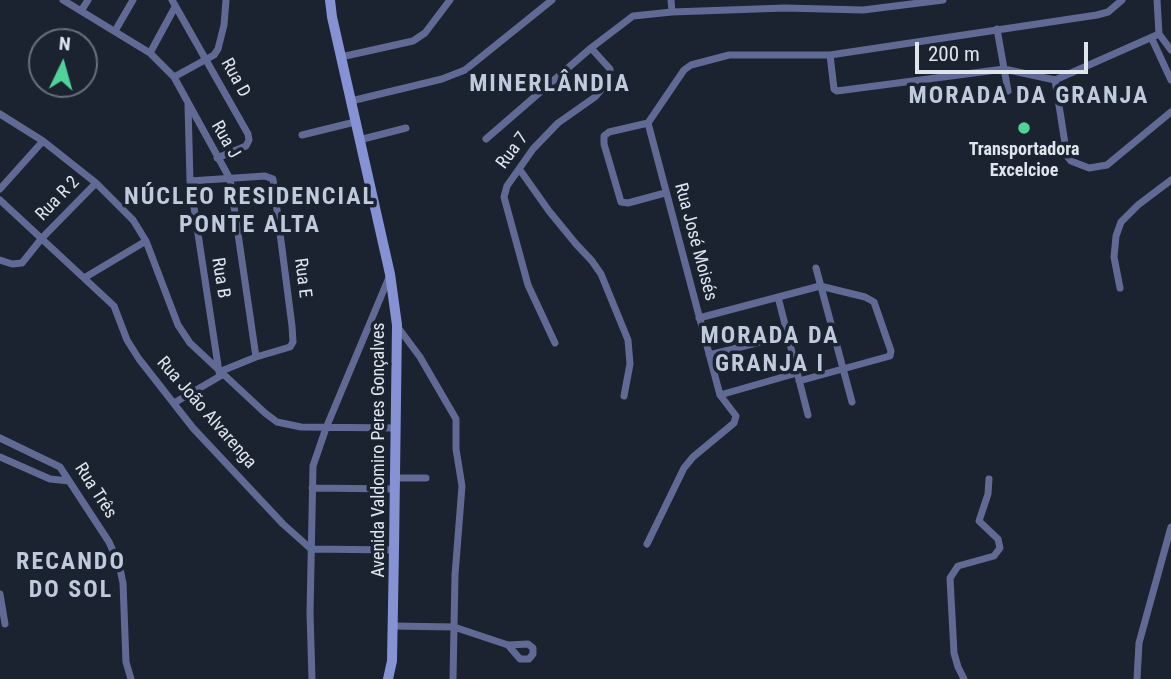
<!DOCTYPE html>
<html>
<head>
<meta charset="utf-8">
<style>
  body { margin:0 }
  #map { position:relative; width:1171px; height:679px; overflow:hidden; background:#1a232f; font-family:"Roboto Condensed",sans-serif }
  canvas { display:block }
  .north { position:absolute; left:28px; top:28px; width:70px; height:70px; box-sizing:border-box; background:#1a232f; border:2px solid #68717b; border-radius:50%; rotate:5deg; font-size:19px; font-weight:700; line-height:28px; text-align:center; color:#dee5ed }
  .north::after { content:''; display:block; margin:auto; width:24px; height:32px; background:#50d398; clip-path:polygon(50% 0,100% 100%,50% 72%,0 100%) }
  .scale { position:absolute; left:915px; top:42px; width:173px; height:32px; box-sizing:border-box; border:4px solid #dee5ed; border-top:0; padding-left:9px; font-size:21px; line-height:24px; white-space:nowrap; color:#dee5ed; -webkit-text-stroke:5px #1a232f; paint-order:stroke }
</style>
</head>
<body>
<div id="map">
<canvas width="1171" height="679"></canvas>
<div class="north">N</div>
<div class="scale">200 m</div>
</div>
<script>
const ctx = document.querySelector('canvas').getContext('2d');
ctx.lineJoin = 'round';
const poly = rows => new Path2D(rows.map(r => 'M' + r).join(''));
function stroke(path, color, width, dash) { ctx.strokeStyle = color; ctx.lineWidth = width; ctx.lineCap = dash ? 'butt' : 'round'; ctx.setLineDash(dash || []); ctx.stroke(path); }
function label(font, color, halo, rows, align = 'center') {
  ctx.font = font + ' "Roboto Condensed",sans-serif'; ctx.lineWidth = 7; ctx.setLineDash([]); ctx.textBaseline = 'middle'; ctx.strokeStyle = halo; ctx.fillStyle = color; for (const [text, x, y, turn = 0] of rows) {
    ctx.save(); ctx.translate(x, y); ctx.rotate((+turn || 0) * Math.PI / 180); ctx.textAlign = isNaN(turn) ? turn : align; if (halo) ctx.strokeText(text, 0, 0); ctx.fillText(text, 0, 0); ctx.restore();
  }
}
const street = poly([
  [63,0,150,53,174,77,230,179,256,357],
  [172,0,248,134,249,140,246,146,217,158],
  [671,0,672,12],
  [1157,0,1159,34],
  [81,11,88,0],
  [997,29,1008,91],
  [115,31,133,0],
  [1159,34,1171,50],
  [1152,39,1171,80],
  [150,53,175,7],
  [830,55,834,89,837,91,1004,69,1055,80,1159,34],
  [341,57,413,41,425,33,450,0],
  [174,77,214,55,218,49,224,25,226,0],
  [1055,80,1067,156,1071,161,1089,168,1107,165,1171,112],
  [351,101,442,79,465,70,552,0],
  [188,105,190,181,219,372,256,357,290,347,293,342,292,326,273,179,265,176,190,181],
  [0,114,43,141,96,183,133,220,146,241,178,325,190,343,265,413,277,422,301,427,396,428],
  [648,123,609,132,604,136,604,144,621,202,628,203,665,193],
  [302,135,355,122],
  [486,139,591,48,633,16,672,12,785,8,863,10,943,0],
  [359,140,406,128],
  [520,170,549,211,576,244,592,261,601,274,628,340,630,364,624,396],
  [0,189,43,141],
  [0,200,114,306,127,340,139,359,193,428,283,524,311,549,394,550],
  [0,260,12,264,22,263,42,238,96,183],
  [816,268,852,402],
  [84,278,146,241],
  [1120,288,1114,257,1116,236,1121,222,1138,205,1171,180],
  [778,297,808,415],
  [699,318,820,286,865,297,874,302,891,351,890,356,799,381],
  [397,326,420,357,456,419,456,449,462,486,455,575,453,679],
  [555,343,528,285,504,197,507,186,533,149,558,123,595,97,609,80,610,69,591,48],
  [709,355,788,335],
  [720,395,797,373],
  [174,403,222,375],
  [0,438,60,467,109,542,119,564,123,583,126,662,131,679],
  [0,457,50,479,69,481],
  [395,478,426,478],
  [312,488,394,489],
  [647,544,684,468,693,457,734,423,736,416,720,395,648,123,684,70,691,65,729,55,830,55,1097,15,1108,12,1122,0],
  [0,594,5,624],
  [393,626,454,627,508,645,528,644,533,648,533,654,529,659,520,659,508,645],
  [312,679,310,613,313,466,326,428,390,275],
  [964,679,958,667,954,653,950,578,958,566,994,556,1000,548,998,539,979,521,988,494,989,479],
  [1137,679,1139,643,1171,527]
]);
const secondary = poly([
  [330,0,332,17,390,274,397,325,394,550,392,661,388,679]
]);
const markers = [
  [1024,128,7,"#50d398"]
];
const streetNames = [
  ["Rua D",235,78,61],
  ["Rua J",225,140,60],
  ["Rua 7",513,151,-53],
  ["Rua R 2",58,199,-46],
  ["Rua José Moisés",695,242,75],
  ["Rua B",220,278,81],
  ["Rua E",302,278,83],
  ["Rua João Alvarenga",206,413,49],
  ["Avenida Valdomiro Peres Gonçalves",379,450,-90],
  ["Rua Três",95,491,57]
];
const poiNames = [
  ["Transportadora",1024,150],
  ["Excelcioe",1024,171]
];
const districtNames = [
  ["MINERLÂNDIA",550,85],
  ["MORADA DA GRANJA",1029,97],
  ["NÚCLEO RESIDENCIAL",250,198],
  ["PONTE ALTA",250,226],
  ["MORADA DA",770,337],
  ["GRANJA I",770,365],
  ["RECANDO",71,563],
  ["DO SOL",71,591]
];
stroke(street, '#616a94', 7);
stroke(secondary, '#8593d5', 10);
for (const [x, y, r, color] of markers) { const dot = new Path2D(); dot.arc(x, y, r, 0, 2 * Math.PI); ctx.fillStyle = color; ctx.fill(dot); stroke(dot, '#1a232f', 2.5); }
label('18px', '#dee5ed', '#1a232f', streetNames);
label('bold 18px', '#dee5ed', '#1a232f', poiNames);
ctx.letterSpacing = '2px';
label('bold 24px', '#bfcbdc', '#1a232f', districtNames);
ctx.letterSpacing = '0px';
</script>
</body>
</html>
